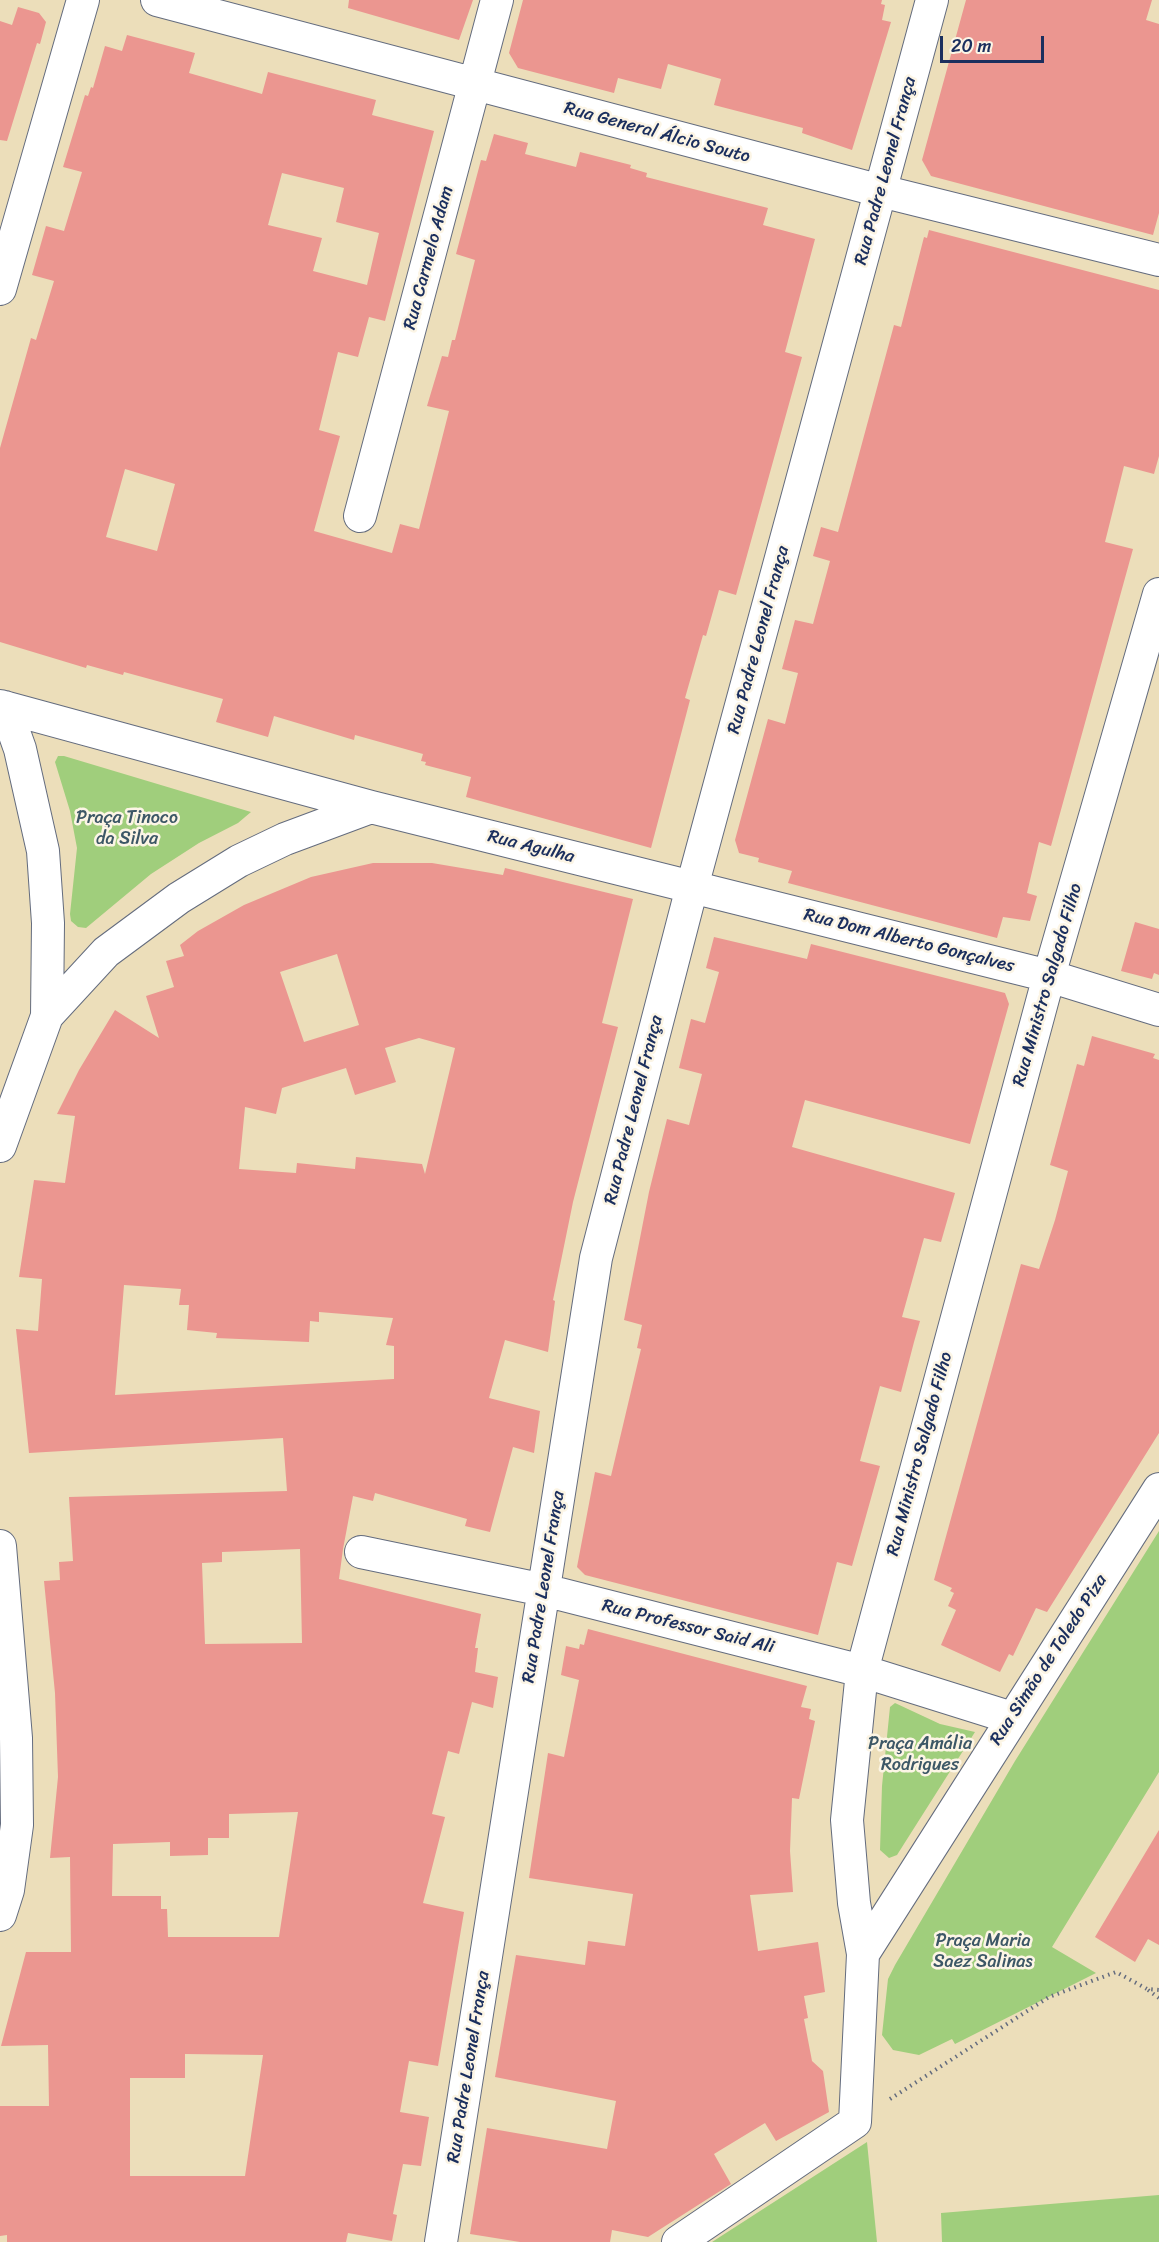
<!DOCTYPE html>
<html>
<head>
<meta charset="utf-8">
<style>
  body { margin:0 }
  #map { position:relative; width:1159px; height:2242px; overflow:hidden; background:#ecdeba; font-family:Sriracha,sans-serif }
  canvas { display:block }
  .scale { position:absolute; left:940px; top:36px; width:104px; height:27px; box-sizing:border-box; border:3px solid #1b2f5e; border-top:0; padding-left:8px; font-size:18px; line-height:21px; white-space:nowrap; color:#1b2f5e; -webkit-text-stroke:4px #fcf5e5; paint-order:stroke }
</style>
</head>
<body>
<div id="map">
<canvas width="1159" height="2242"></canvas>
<div class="scale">20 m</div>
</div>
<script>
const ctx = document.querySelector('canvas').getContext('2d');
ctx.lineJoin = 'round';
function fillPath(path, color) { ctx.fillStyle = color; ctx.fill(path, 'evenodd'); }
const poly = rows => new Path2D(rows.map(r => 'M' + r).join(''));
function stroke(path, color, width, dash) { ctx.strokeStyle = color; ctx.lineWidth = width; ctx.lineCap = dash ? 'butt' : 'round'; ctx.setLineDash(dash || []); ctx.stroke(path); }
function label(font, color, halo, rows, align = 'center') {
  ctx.font = font + ' Sriracha,sans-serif'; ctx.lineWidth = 5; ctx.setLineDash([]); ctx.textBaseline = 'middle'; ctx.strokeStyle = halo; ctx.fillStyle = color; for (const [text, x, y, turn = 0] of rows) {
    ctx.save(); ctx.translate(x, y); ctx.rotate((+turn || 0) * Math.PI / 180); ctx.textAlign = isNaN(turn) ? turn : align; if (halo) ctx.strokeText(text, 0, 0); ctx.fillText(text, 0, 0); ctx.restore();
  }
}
const green = poly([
  [58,756,64,756,251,812,238,823,199,843,151,874,86,928,78,927,71,921,70,914,77,848,70,811,55,762],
  [1159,1531,1159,1772,1052,1947,1096,1973,955,2044,952,2039,919,2055,893,2050,882,2035,888,1979,895,1965,1015,1761],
  [895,1703,940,1724,975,1732,897,1855,889,1858,880,1850,882,1786,890,1707],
  [867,2142,877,2242,712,2242],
  [1159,2195,1159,2242,942,2242,941,2213]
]);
const building = poly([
  [349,0,473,0,459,40,348,8],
  [523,0,882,0,881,4,885,5,882,20,891,22,852,150,802,133,803,128,714,105,721,79,668,64,661,89,618,78,614,93,518,68,509,53],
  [966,0,1152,0,1146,20,1159,24,1159,213,1153,235,931,176,922,160],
  [18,7,39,13,46,22,40,44,37,43,7,141,0,140,0,21,12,25],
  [127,35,195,53,189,73,262,94,268,72,376,100,372,115,434,131,385,321,369,317,358,357,338,352,319,430,340,436,314,531,392,553,400,524,419,529,449,411,427,406,442,356,448,357,452,340,455,340,475,260,456,254,481,160,486,161,494,134,528,143,525,154,576,167,580,152,631,165,630,168,647,173,646,177,768,208,763,225,815,239,785,352,802,357,736,595,719,590,706,636,703,635,685,698,690,700,651,848,466,797,471,777,425,765,426,762,421,761,423,754,355,735,354,740,274,716,268,737,216,722,223,699,124,672,123,675,87,665,86,668,0,642,0,448,31,338,36,340,54,281,32,275,46,226,64,231,82,172,63,167,85,95,88,96,91,87,93,88,105,46,122,51],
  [282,173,344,188,336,222,379,233,367,285,313,271,322,238,268,225],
  [125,469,175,484,157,551,106,537],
  [929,230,1159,290,1159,456,1154,474,1124,466,1105,542,1133,549,1051,846,1039,842,1027,893,1037,896,1030,921,1003,917,997,938,788,883,792,871,758,862,759,858,739,853,735,840,768,719,785,724,798,673,782,669,795,620,813,624,830,561,813,556,821,527,838,532,894,325,901,327,924,237,927,238],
  [373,863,432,863,503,875,505,868,633,899,602,1023,618,1027,573,1202,553,1300,555,1301,548,1352,505,1340,489,1398,540,1411,534,1453,513,1447,490,1532,465,1526,467,1519,375,1493,373,1501,353,1496,343,1549,339,1579,481,1614,475,1648,478,1648,475,1672,498,1677,493,1708,472,1702,459,1754,448,1751,432,1814,445,1817,423,1903,464,1912,438,2066,409,2061,400,2112,429,2117,421,2166,403,2164,393,2214,397,2215,392,2241,348,2233,346,2242,7,2242,7,2235,0,2236,0,2106,49,2106,48,2045,1,2046,26,1952,71,1952,70,1857,50,1858,58,1777,55,1693,44,1581,60,1580,59,1562,73,1561,69,1497,287,1491,283,1438,29,1453,16,1329,38,1331,42,1279,19,1277,34,1180,65,1183,75,1116,57,1114,79,1070,115,1010,159,1038,146,996,174,987,166,961,184,956,180,945,198,931,244,905,311,877],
  [337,954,359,1025,304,1042,280,972],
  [419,1038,455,1048,425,1174,422,1164,356,1157,355,1169,297,1163,296,1173,239,1169,245,1107,276,1114,282,1088,346,1068,355,1095,396,1082,385,1048],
  [124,1285,181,1289,179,1305,189,1305,187,1330,217,1333,216,1338,309,1342,310,1321,319,1322,319,1312,393,1318,386,1345,394,1346,394,1379,115,1395],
  [300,1549,302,1643,205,1644,202,1563,222,1562,222,1552],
  [298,1812,279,1937,168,1937,167,1909,161,1909,161,1896,112,1896,113,1844,170,1842,170,1856,208,1855,208,1838,229,1838,229,1814],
  [185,2054,263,2055,245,2176,130,2176,130,2078,185,2078],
  [1135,922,1159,929,1159,975,1154,973,1152,979,1121,971],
  [714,937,807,959,811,944,1005,993,1009,1004,970,1144,805,1100,792,1147,955,1193,941,1242,924,1238,902,1317,920,1321,914,1342,901,1392,880,1386,860,1461,880,1466,852,1566,837,1562,818,1635,585,1575,577,1567,595,1472,611,1476,641,1349,637,1348,642,1325,624,1320,649,1192,667,1119,689,1125,702,1074,679,1068,691,1019,705,1023,719,972,706,968],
  [1092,1036,1155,1054,1153,1058,1159,1060,1159,1433,1047,1612,1036,1608,1013,1656,1009,1654,1000,1672,941,1645,956,1610,948,1606,954,1593,950,1591,952,1588,934,1580,1021,1264,1039,1269,1055,1220,1068,1171,1050,1165,1077,1064,1084,1066],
  [588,1629,807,1686,801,1707,811,1709,809,1719,815,1721,799,1799,792,1798,790,1851,793,1892,750,1895,758,1951,818,1942,825,1992,804,1996,808,2018,804,2019,812,2061,823,2071,829,2112,776,2141,765,2123,714,2154,731,2184,648,2237,612,2230,610,2242,520,2242,470,2234,487,2128,607,2149,616,2101,495,2077,516,1955,585,1965,588,1941,625,1946,633,1894,529,1878,548,1753,564,1757,579,1680,561,1675,566,1646,579,1649,580,1644,584,1645],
  [1159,1830,1159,1945,1148,1939,1135,1962,1095,1937]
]);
const path = poly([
  [1148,1990,1159,1998],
  [890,2099,1049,1997,1116,1972,1147,1989,1159,1990]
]);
const minor = poly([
  [157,0,881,191,1159,260],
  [0,289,83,0],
  [360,516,497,0],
  [0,706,371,807,1049,976,1159,1010],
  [47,1016,106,952,179,898,239,861,285,839,371,807],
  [0,1146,47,1016,48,923,43,851,20,749,5,707],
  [0,1546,16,1738,17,1825,8,1890,0,1915],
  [361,1552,544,1590,862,1671,1012,1718],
  [863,1954,1159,1489],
  [441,2242,596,1258,692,887,932,0],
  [678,2242,855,2122,863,1954,854,1903,847,1820,862,1671,1049,976,1159,594]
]);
const streetNames = [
  ["Rua General Álcio Souto",657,133,15],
  ["Rua Padre Leonel França",886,171,-75],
  ["Rua Carmelo Adam",429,258,-75],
  ["Rua Padre Leonel França",759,640,-75],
  ["Rua Agulha",531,847,14],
  ["Rua Dom Alberto Gonçalves",909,941,14],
  ["Rua Ministro Salgado Filho",1048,985,-74],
  ["Rua Padre Leonel França",634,1110,-76],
  ["Rua Ministro Salgado Filho",920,1454,-75],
  ["Rua Padre Leonel França",544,1587,-81],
  ["Rua Professor Said Ali",688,1627,14],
  ["Rua Simão de Toledo Piza",1049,1660,-57],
  ["Rua Padre Leonel França",469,2067,-81]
];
const parkNames = [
  ["Praça Tinoco",127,818],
  ["da Silva",127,839],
  ["Praça Amália",920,1744],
  ["Rodrigues",920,1765],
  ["Praça Maria",983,1941],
  ["Saez Salinas",983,1962]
];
fillPath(green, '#a0ce7c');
fillPath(building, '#eb9690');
stroke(minor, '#646c7e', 34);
stroke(path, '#646c7e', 4, [1.5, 4.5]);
stroke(minor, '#fff', 32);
label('18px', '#1b2f5e', '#fcf5e5', streetNames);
label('18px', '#3c5766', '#fcf5e5', parkNames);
</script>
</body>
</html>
